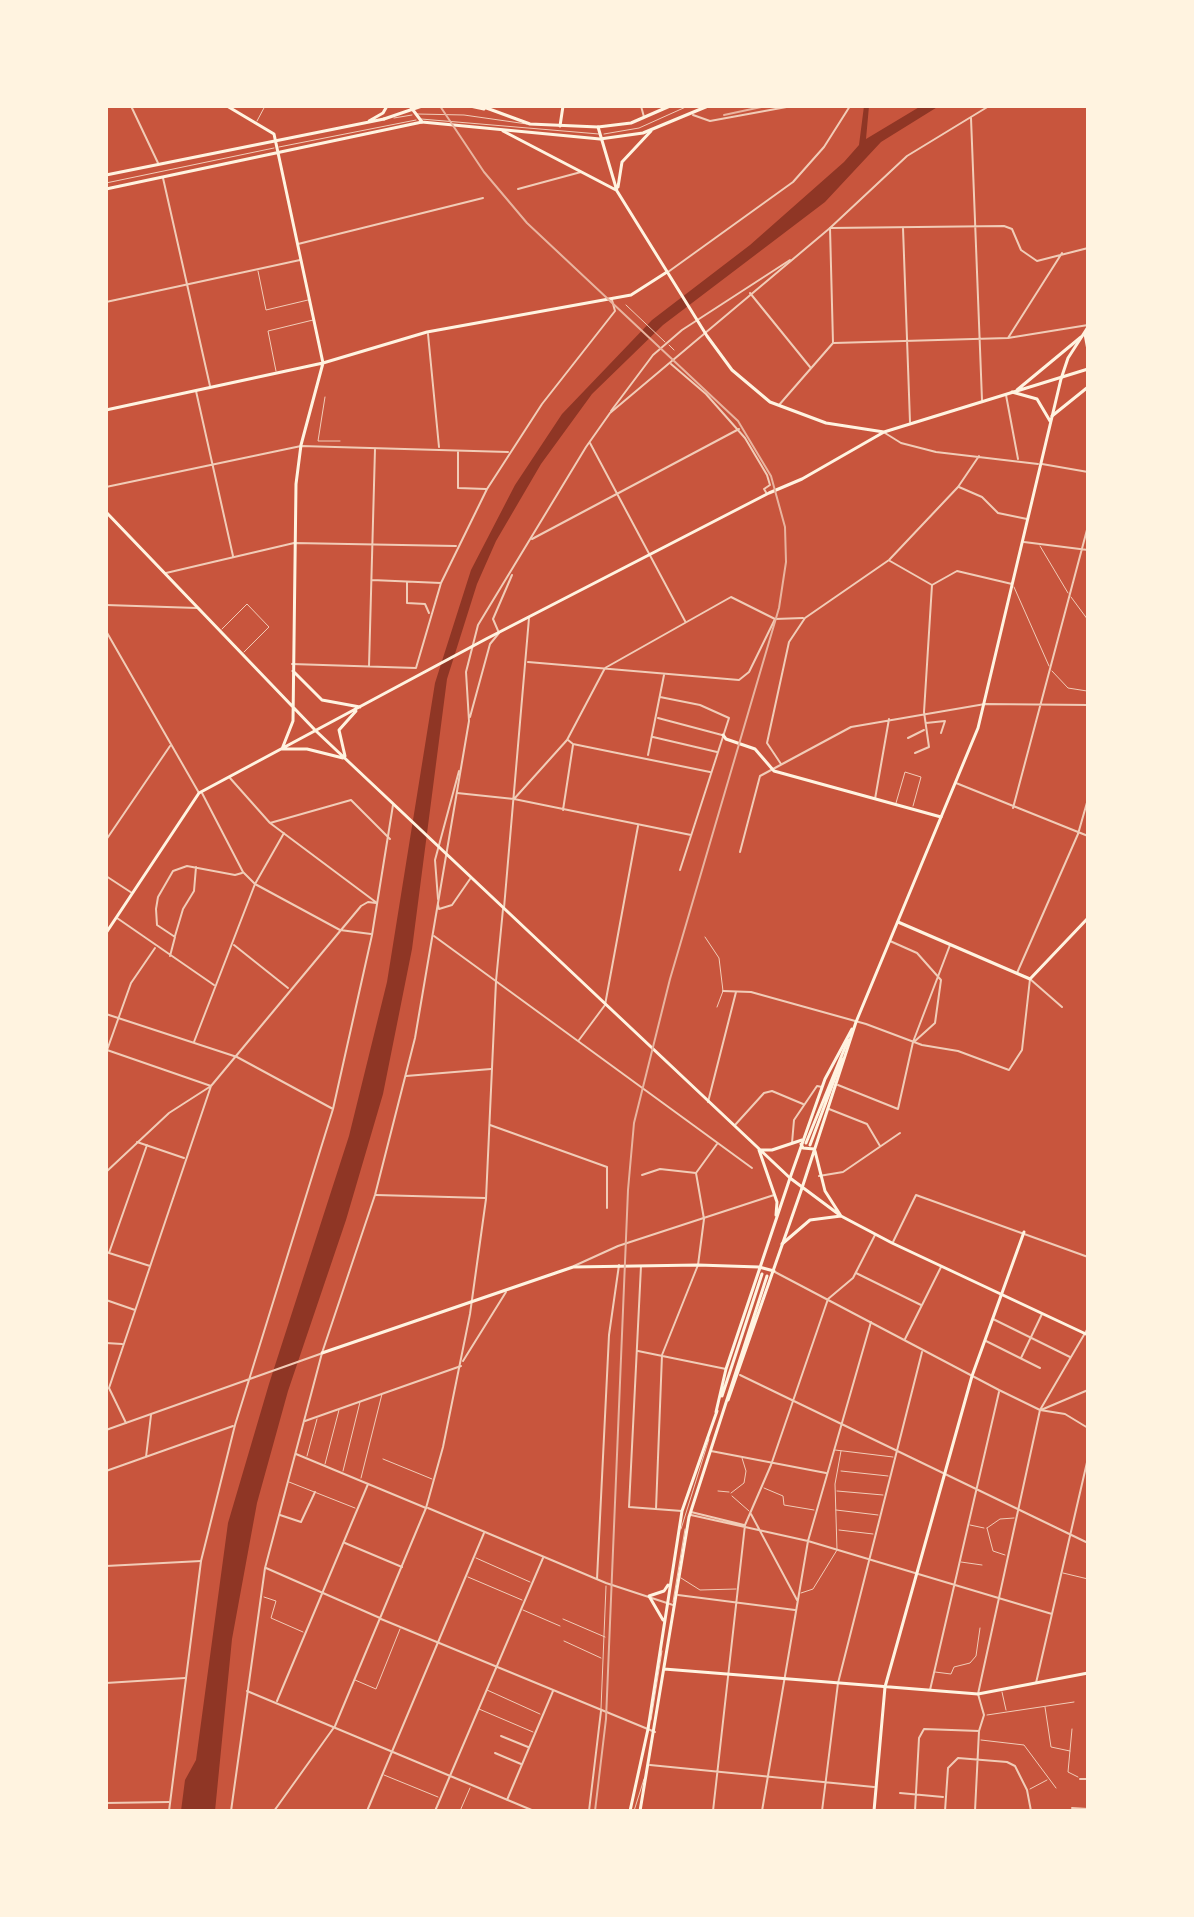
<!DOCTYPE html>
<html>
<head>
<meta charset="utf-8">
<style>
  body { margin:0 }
  #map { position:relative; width:1194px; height:1917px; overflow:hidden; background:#c8553d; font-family:"Zilla Slab",serif }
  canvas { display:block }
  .frame { position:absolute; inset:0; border:108px solid #fff3e0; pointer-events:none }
</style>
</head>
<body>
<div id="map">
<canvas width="1194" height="1917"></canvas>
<div class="frame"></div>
</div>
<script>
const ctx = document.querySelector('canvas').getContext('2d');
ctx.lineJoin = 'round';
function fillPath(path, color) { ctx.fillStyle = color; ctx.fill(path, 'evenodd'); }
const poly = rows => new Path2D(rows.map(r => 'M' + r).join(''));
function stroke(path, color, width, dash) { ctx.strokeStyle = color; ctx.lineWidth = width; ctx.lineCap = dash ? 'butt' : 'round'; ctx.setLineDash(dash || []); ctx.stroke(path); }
const water = poly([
  [864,106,869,106,866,139,921,106,939,106,881,142,825,202,663,325,592,394,541,464,496,541,477,584,447,679,412,949,383,1094,346,1220,288,1391,257,1503,232,1639,215,1811,181,1811,185,1780,196,1760,228,1523,269,1384,349,1136,387,982,435,683,471,570,515,485,562,414,652,320,750,245,844,162,859,145]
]);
const service = poly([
  [417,114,464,115,527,124],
  [394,118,412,115],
  [421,119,599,134],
  [257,121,265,106],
  [604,134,639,128,688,106],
  [279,147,416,120],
  [106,183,274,148],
  [258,271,266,310,308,300],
  [276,371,268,331,313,320],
  [1040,546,1068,593],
  [1014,587,1049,666],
  [1071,597,1088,620],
  [222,629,247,604,269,627,244,652],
  [1052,671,1068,688,1087,691,1088,701],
  [896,803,905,772,921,777,913,806],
  [705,937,719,958,723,991,717,1007],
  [835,1450,893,1457],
  [307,1456,317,1419],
  [383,1459,432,1479],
  [325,1464,339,1410],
  [343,1471,360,1402],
  [841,1471,888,1476],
  [361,1478,382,1394],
  [289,1482,355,1508],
  [764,1488,783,1496,784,1505,814,1510],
  [718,1491,729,1492],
  [837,1491,883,1495],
  [731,1493,744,1483,746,1471,742,1458],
  [732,1496,749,1511],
  [836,1510,878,1515],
  [970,1525,984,1528],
  [987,1528,993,1551,1005,1555],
  [987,1528,1000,1519,1014,1518],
  [681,1529,709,1439],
  [839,1530,873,1534],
  [476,1558,530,1582],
  [961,1562,982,1565],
  [1063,1573,1088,1579],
  [468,1577,522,1600],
  [681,1578,700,1590,736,1589],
  [801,1593,813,1589,837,1550,835,1484,841,1451],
  [264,1597,276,1601,271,1618,303,1632],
  [673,1602,685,1529],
  [523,1610,560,1626],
  [563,1619,605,1637],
  [564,1641,601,1658],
  [935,1672,951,1674,954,1667,970,1663,976,1656,980,1628],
  [355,1680,376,1689,400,1629],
  [487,1690,540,1714],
  [1002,1692,1006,1710],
  [1045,1707,1051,1747,1070,1751],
  [479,1709,533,1732],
  [601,1709,606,1586],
  [987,1715,1074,1702],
  [651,1720,662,1651],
  [1072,1729,1068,1772,1078,1777],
  [981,1740,1024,1745,1056,1788],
  [384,1775,438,1797],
  [1030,1789,1047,1780],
  [460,1811,470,1788],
  [634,1811,644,1779]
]);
const pedestrian = poly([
  [626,305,665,342],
  [669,345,674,350],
  [325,397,318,441,340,441]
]);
const minor = poly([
  [131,106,158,163],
  [641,106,644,117],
  [693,115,710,121,792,106],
  [971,118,982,400],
  [163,178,210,386],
  [518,189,581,172],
  [903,228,910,422],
  [298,244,483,198],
  [668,272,793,182,824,147,850,106],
  [750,293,810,367],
  [106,302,300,260],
  [428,334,439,447],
  [1008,338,1062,253],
  [834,343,1008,338,1088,325],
  [671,364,706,394,745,438,767,475,770,485,764,489,767,494],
  [196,391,233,556],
  [1006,395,1018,459],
  [779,405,833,343,830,228,1004,226,1012,229,1021,250,1037,261,1088,248],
  [611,411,653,355,682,330,790,260],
  [885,433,901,443,936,452,1038,464],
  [590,443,685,621],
  [458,451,458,488,486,489],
  [106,487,301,446,508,452],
  [959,487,982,497,998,513,1027,519],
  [532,539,739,429],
  [1024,542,1088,550],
  [890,561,932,585,957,571,1012,584],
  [166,573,294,543,456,546],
  [372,580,441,583],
  [407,582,407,603,425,604,429,613],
  [528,662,739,680,749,672,775,619],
  [292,664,416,668,441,583,487,489,542,404,615,311,612,300],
  [369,666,375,449],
  [660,697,700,705,729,718,680,870],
  [658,718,722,735],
  [926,723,945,721,941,733],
  [653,737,717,752],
  [908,738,924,730],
  [568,740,573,744,710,772],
  [915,753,929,747,924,712,932,585],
  [648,755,664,675],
  [781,764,767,743,789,642,805,618,889,560,958,487,979,456],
  [230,778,270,823,377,903],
  [956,783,1088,836],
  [202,793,243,872,255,884,340,930,371,934],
  [457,793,514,799,691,835],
  [514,799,567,740,605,668,731,597,775,619,803,618],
  [875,799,889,719],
  [1013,808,1088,526],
  [563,810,573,745],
  [270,823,351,800,390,839],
  [740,852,760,776,851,727,985,704,1088,705],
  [106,876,132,893],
  [438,899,435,860,459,771],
  [438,905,439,909,452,905,470,879],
  [504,908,529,618],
  [117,918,214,985],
  [175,936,183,909,194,891,196,867],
  [434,936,752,1168],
  [890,941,917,953,941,980,935,1023,915,1041],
  [234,945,288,988],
  [170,956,175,937,157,925,156,909,158,897,173,871,187,866,235,875,242,873],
  [1017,973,1078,834,1088,799],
  [723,991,751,992,866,1024,922,1045,958,1051,1009,1070,1022,1050,1030,979,1062,1007],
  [579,1040,605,1005,638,826],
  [194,1042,255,884,284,833],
  [107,1050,211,1086,109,1388,126,1423],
  [106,1053,131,983,155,948],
  [406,1076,491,1069],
  [838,1085,898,1109,913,1042,950,945],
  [708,1102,736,992],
  [829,1109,867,1124,880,1146],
  [490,1125,607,1167,607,1208],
  [735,1125,764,1093,772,1091,803,1104],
  [137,1142,184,1158],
  [792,1143,794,1120,817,1086,822,1087],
  [106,1172,169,1113,211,1086,361,906,368,902,376,903],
  [642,1175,660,1169,696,1173],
  [819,1176,843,1172,900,1133],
  [376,1195,485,1198],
  [106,1252,150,1266],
  [109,1253,147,1145],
  [574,1266,618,1246,774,1195],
  [641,1266,629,1507,682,1511],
  [856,1273,921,1305],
  [106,1300,135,1310],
  [993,1319,1070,1357],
  [905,1339,941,1267],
  [986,1341,1040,1368],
  [106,1343,122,1344],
  [638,1351,726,1369],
  [1021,1358,1042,1314],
  [740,1375,1088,1543],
  [1041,1410,1088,1390],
  [305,1421,461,1366],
  [711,1451,826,1473],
  [296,1454,426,1508],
  [146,1457,151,1415],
  [106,1471,233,1426],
  [656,1509,662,1355,698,1265,704,1219,696,1173,717,1144],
  [691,1512,744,1525],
  [751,1514,797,1600],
  [280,1515,301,1522,315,1492],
  [691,1515,808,1541,1052,1614],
  [345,1543,402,1567],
  [106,1566,201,1561],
  [266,1568,380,1618],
  [678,1595,795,1610],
  [106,1683,185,1678],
  [1036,1683,1088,1458],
  [930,1690,999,1392],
  [247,1691,534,1811],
  [277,1701,368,1484],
  [501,1736,528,1747],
  [495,1753,521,1764],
  [650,1765,874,1787],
  [1080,1779,1088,1779],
  [900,1793,943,1797],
  [507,1800,553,1691],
  [106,1803,169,1802],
  [1072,1808,1088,1809],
  [367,1811,484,1533],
  [435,1811,543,1558],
  [589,1811,601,1711],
  [713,1811,745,1525,771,1465,828,1299,853,1278,875,1235],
  [762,1811,808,1541,871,1322],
  [822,1811,838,1683,922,1352],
  [915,1811,919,1738,924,1729,979,1731],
  [945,1811,948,1768,958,1758,1007,1762,1015,1766,1027,1790,1031,1811],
  [975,1811,979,1731,984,1715,978,1694,1040,1410,1088,1328]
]);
const tertiary = poly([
  [1042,464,1088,472],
  [106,605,197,608],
  [106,631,199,793],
  [470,717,490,644,499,633,493,619,512,575],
  [106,840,170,746],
  [106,1014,237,1057,333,1109],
  [893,1242,916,1195,1088,1257],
  [775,1272,999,1390,1040,1410,1065,1414,1088,1428],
  [463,1361,506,1292],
  [106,1430,320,1354],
  [428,1508,606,1583,673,1605],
  [597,1579,609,1335,619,1265],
  [381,1619,655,1732],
  [169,1811,201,1561,235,1425,333,1109,372,935,393,805],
  [231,1811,265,1568,322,1353,375,1195,415,1038,469,721,466,672,478,625,586,447,610,413,830,228,907,156,989,106],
  [274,1811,335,1726,426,1508,443,1447,470,1314,486,1199,496,981,503,909]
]);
const secondary = poly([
  [227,106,274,134,323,363,301,445,296,484,293,721,282,749,307,749,343,758],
  [369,121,383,113,387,106],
  [560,126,563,106],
  [598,127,617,191,707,336,732,370,770,402,826,423,884,432,1088,369],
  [503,131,616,190],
  [106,175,384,119],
  [618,187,622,162,651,131],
  [106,189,422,122],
  [1017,390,1081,337],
  [106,410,323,363,427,332,631,295,667,272],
  [1052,416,1088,387],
  [106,512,316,731,790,1178,726,1369,716,1412],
  [293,671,322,700,360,707],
  [723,735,726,739,755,749,774,771,941,817],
  [345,756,339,730,356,711],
  [898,922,1030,979,1088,918],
  [106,933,199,793,486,639,769,493,802,479,884,432],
  [806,1143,848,1040],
  [810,1145,842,1059],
  [776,1215,777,1202,759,1150,772,1150,802,1140],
  [322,1353,573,1267,698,1265,759,1267,774,1271],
  [722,1396,762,1274],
  [728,1400,802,1188],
  [663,1620,649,1596,664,1591,668,1585],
  [664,1669,978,1694,1088,1673],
  [630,1811,648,1729,682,1511,717,1411],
  [640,1811,689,1517,767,1276],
  [874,1811,885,1687,972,1376,1024,1232]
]);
const primary = poly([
  [410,106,422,122,600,139,643,133,708,106],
  [470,106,484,109],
  [481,106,530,124,598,127,631,123,670,106],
  [384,119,422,106],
  [1085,334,1088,350],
  [1012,392,1037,399,1050,421],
  [852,1029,825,1079,790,1178,841,1216,892,1243,1088,1335],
  [801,1144,803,1148,814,1149],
  [802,1188,856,1022,978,728,1061,379,1068,358,1088,327],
  [782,1244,810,1220,841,1216,825,1191,815,1151]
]);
const rail = poly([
  [440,106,484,172,527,223,738,421,771,476,785,527,786,562,779,608,670,979,634,1123,628,1190,606,1719,595,1811],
  [724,115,766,106]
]);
fillPath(water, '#8f3625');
stroke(service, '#f1ccb7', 1);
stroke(pedestrian, '#f1ccb7', 1);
stroke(minor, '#f1ccb7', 2);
stroke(tertiary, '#f1ccb7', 2);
stroke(secondary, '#fff3e0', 3);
stroke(primary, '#fff3e0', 3);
stroke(rail, '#e9b49f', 2);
</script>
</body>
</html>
